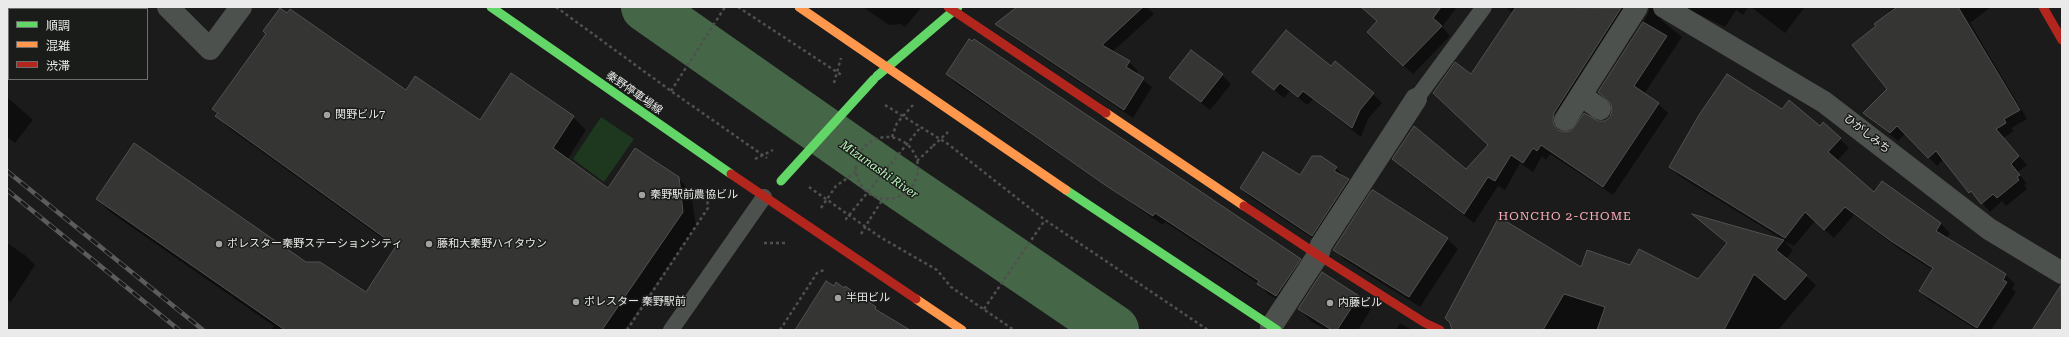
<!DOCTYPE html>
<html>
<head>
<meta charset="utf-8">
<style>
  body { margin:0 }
  #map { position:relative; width:2069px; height:337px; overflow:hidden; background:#1b1b1b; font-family:"Roboto Serif","Noto Sans JP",serif }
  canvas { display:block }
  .frame { position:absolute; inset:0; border:8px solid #e9eae9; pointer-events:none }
  .legend { position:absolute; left:8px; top:8px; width:140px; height:72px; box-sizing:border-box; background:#1a1c1a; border:1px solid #6d6e6d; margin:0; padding:5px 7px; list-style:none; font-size:12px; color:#e9eae9 }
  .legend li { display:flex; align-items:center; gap:8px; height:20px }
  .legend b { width:20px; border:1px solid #6d6e6d }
</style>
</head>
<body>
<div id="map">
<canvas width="2069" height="337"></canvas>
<div class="frame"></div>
<ul class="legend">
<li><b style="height:5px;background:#63d668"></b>順調</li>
<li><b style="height:5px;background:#ff974d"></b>混雑</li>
<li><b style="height:5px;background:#b3261e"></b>渋滞</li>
</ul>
</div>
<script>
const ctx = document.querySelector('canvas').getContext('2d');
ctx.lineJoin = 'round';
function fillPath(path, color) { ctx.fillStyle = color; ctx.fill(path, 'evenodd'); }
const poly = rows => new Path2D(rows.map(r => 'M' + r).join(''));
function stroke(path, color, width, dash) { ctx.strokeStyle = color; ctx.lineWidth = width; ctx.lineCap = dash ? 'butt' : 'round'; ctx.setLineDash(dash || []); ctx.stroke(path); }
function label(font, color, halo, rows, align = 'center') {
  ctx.font = font + ' "Roboto Serif","Noto Sans JP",serif'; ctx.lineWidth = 3; ctx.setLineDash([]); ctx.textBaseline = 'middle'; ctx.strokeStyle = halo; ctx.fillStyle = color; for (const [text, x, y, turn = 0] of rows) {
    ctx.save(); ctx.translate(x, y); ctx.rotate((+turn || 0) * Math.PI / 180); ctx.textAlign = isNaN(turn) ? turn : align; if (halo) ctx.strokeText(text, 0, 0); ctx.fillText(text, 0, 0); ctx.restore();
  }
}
const green = poly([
  [601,117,634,139,604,182,573,159]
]);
const shadow = poly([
  [863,7,922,7,905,27,901,24,889,25],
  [1020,7,1147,7,1154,14,1112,52,1129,62,1138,71,1136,74,1152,87,1133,118,1005,32,997,24],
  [1379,7,1457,7,1442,27,1450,36,1413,74,1377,41],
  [1505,7,1545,7,1552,12,1556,7,1638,7,1562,129,1562,133,1565,133,1605,122,1611,117,1613,111,1612,105,1599,92,1648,14,1650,7,1666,7,1661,20,1682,37,1644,94,1658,104,1668,113,1613,195,1550,154,1546,160,1542,156,1533,172,1520,163,1505,190,1498,186,1474,223,1402,168,1393,159,1467,170,1489,145,1471,76,1513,13],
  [1684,7,1748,7,1743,15,1736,10,1725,27],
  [1751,7,1805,7,1785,33],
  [1893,7,1991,7,1970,23,2027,119,2011,128,2014,131,2003,138,2027,165,2018,172,2027,184,2024,185,2027,189,2006,206,2002,201,1990,212,1944,159,1937,166,1906,133,1898,141,1864,113,1888,89,1877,26],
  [1331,67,1373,94,1382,103,1368,119,1361,137,1313,99,1307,105,1290,91,1284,98,1263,81],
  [947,74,1300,259,1310,269,1286,305,1268,294,1258,283,1165,222,1163,225,957,84],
  [1222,75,1231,84,1210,110,1170,78],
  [407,91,480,121,573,117,586,130,567,160,608,189,678,178,691,192,696,226,624,330,271,330,274,326,110,212,97,199,305,263,366,293,396,248,230,129,217,116,218,114,213,109],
  [7,97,33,120,15,143,7,137],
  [1782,110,1821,127,1840,139,1849,148,1837,161,1874,193,1882,182,1941,224,1950,233,1946,239,2006,275,2015,284,2012,289,2016,292,1991,330,1977,330,1929,300,1920,291,1933,270,1901,250,1854,215,1834,238,1815,221,1794,246,1784,241,1793,250,1786,259,1816,285,1778,330,1453,330,1581,269,1631,267,1698,281,1727,244,1696,216,1784,240,1679,176,1670,167],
  [1336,168,1357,189,1321,244,1250,197,1241,188],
  [1373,191,1447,239,1458,249,1420,307,1345,260,1334,250],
  [7,243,26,256,35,265,11,302,7,299],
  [1358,296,1371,309,1358,330,1326,330,1312,322,1299,309],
  [1400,323,1412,330,1396,330]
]);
const river = poly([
  [646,7,883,173,1114,330]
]);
const building = poly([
  [1017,7,1143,7,1102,45,1130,61,1126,67,1144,78,1124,110,995,24,1017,7],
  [1361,7,1441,7,1433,18,1442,26,1403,66,1367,32,1377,21,1361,7],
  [1516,7,1621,8,1554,113,1553,120,1554,125,1558,130,1564,132,1571,131,1584,113,1598,121,1605,121,1610,117,1612,111,1611,104,1598,92,1643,22,1667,36,1634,86,1659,103,1603,187,1541,145,1537,151,1533,148,1523,163,1511,155,1495,181,1488,177,1464,214,1392,159,1414,126,1466,169,1488,145,1433,93,1455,62,1471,74,1516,7],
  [1897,7,1958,7,2020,110,2004,119,2006,123,1996,129,2019,156,2011,164,2020,175,2017,177,2019,180,1997,198,1993,194,1981,204,1971,191,1969,193,1936,151,1928,158,1897,126,1890,133,1863,113,1887,89,1852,45,1876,26,1874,24,1897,7],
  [280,8,287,13,290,9,406,90,415,76,480,120,511,73,574,116,553,148,608,188,635,148,679,177,683,212,602,330,285,330,96,199,134,143,306,262,320,262,366,292,396,246,215,116,218,113,212,109,266,34,263,31,280,8],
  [1286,30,1331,66,1335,61,1374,93,1360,110,1352,128,1303,91,1298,97,1280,83,1274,90,1252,72,1286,30],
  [969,39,972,41,974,39,1301,259,1276,296,1257,284,1259,281,1155,213,1153,216,1108,187,946,74,969,39],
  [1191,50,1223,74,1201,102,1169,78,1191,50],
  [1727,74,1782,109,1789,100,1820,126,1823,122,1841,138,1828,152,1874,192,1882,181,1941,223,1936,231,2006,274,2003,280,2007,282,1977,328,1919,291,1933,268,1891,241,1845,207,1824,230,1805,212,1785,238,1669,167,1699,115,1727,74],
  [1263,152,1300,175,1312,156,1321,156,1337,167,1334,171,1349,179,1312,236,1240,188,1263,152],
  [1373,190,1448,238,1409,297,1333,250,1371,191,1373,190],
  [1692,214,1784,240,1776,250,1807,275,1785,300,1754,274,1724,330,1597,330,1605,307,1564,294,1543,330,1452,330,1450,323,1445,318,1499,217,1581,267,1587,250,1630,265,1639,249,1698,279,1727,243,1692,214],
  [1322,272,1359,296,1337,330,1332,330,1298,309,1322,272],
  [826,281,834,286,836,282,844,288,845,286,876,307,875,309,910,330,795,330,826,281],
  [2061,285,2062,330,2032,330,2061,285]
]);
const path = poly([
  [556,7,671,91,767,158],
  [738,7,843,76],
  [671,91,725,7],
  [885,105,948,144,1045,220,1208,330],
  [917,161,933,146],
  [809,187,880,237,937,270,951,287,1014,330],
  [845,219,846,219,920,128],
  [870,219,883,199],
  [764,243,785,243],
  [984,309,1045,220],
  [627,330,708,208,706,187],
  [780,330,817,273,826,269]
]);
const lane = poly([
  [1416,99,1484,7],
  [671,330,764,197]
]);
const street = poly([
  [168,7,210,49,241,7],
  [1664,7,1824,102,1989,229,2062,273],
  [1581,95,1600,109],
  [1565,120,1637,7],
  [1271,327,1318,255,1321,245,1416,99]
]);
const fast = poly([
  [491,7,731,174],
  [877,76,958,7],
  [1066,190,1277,330]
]);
const slow = poly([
  [799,7,1066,190],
  [1106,113,1244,206],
  [916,299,962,330]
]);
const jam = poly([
  [948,7,1106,113],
  [2043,7,2062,40],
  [731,174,916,299],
  [1244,206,1318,255,1425,323,1440,330]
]);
const rail = poly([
  [7,171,203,330],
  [7,190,179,330]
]);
const pathBridge = poly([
  [834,83,841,58],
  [892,137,897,123,913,105],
  '856 168a31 31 0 1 1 62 0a31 31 0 1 1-62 0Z',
  [933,146,948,132],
  [755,159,773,150],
  [821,208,836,186,856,172],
  [861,234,870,219]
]);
const fastBridge = poly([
  [781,181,874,79]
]);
const markers = [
  [327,115,4,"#a1a2a1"],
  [642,195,4,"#a1a2a1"],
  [219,244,4,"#a1a2a1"],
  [429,244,4,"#a1a2a1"],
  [838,298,4,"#a1a2a1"],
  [576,302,4,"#a1a2a1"],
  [1330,303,4,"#a1a2a1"]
];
const streetNames = [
  ["秦野停車場線",634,93,35],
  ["ひがしみち",1867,134,38]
];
const poiNames = [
  ["関野ビル7",335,115],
  ["秦野駅前農協ビル",650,195],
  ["ポレスター秦野ステーションシティ",227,244],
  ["藤和大秦野ハイタウン",437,244],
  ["半田ビル",846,298],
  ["ポレスター 秦野駅前",584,302],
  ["内藤ビル",1338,303]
];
const waterNames = [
  ["Mizunashi River",879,170,35]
];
const neighbourhoodNames = [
  ["HONCHO 2-CHOME",1565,216]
];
fillPath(green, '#1e371f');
fillPath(shadow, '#0007');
stroke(river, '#456647', 50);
fillPath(building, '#353534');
stroke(building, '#515151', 1);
stroke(path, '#4e514e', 2.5, [3, 3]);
stroke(lane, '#4d514d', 16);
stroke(street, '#4d514d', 22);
stroke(fast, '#63d668', 9);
stroke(slow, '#ff974d', 9);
stroke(jam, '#b3261e', 9);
stroke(rail, '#5b5c5b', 4.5);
stroke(rail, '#1a1c1a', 3, [9]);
stroke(pathBridge, '#4e514e', 2.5, [3, 3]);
stroke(fastBridge, '#63d668', 9);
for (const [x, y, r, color] of markers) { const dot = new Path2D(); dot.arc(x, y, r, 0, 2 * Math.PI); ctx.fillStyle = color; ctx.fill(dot); stroke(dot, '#1a1c1a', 1.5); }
label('11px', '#e9eae9', '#1a1c1a', streetNames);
label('11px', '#e9eae9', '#1a1c1a', poiNames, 'left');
label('italic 12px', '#bbf6bc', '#1a1c1a', waterNames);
ctx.letterSpacing = '1px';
label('12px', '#feabbe', '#1a1c1a', neighbourhoodNames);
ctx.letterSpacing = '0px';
</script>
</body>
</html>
